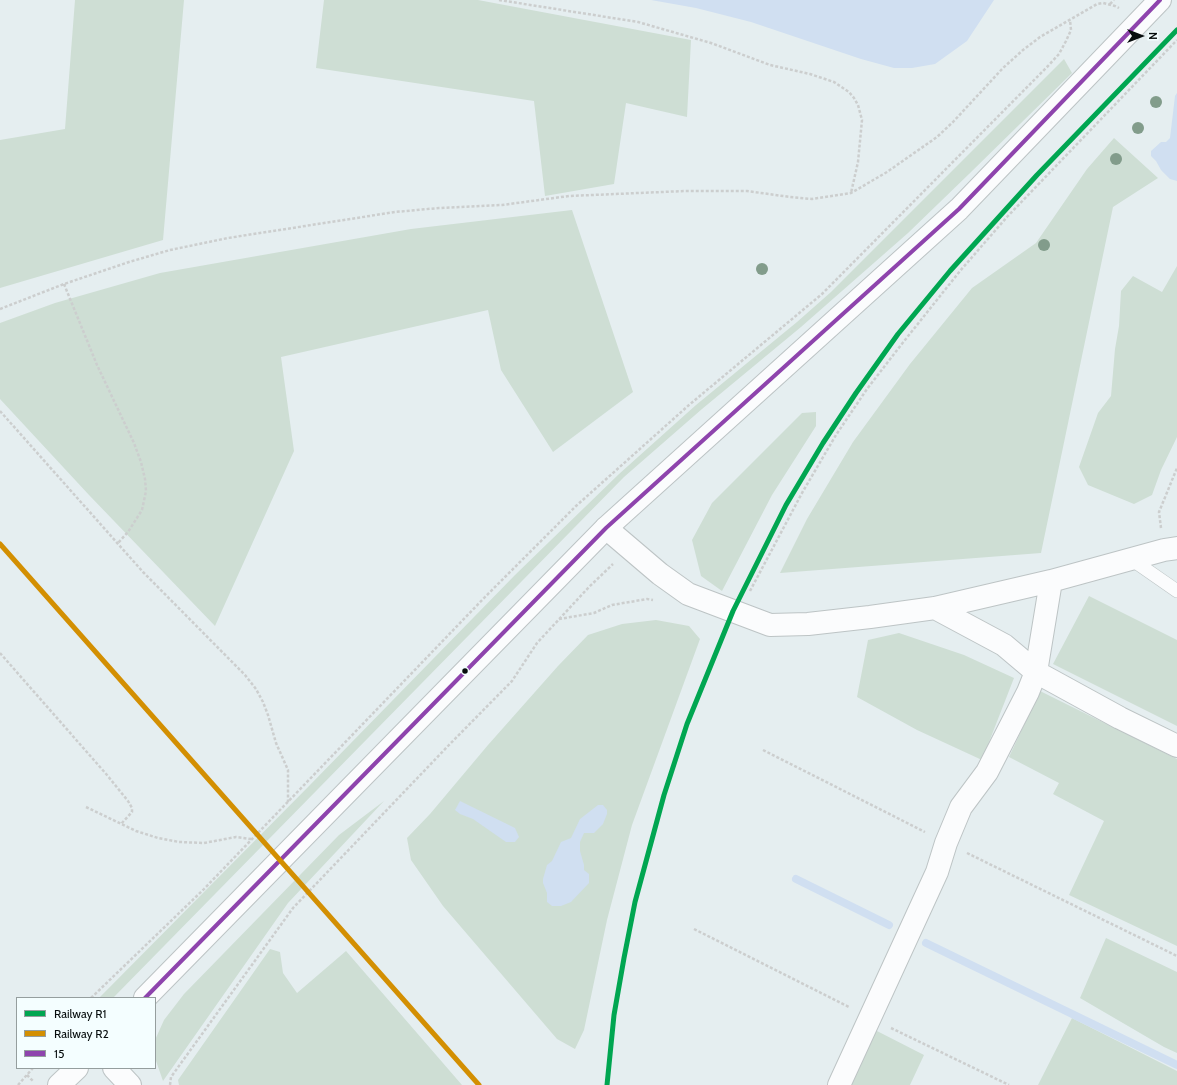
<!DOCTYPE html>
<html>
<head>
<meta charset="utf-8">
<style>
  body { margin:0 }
  #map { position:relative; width:1177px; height:1085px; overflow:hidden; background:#e5eef0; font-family:Cabin,sans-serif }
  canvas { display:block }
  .legend { position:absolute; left:16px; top:997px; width:140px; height:72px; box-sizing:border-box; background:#f4feff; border:1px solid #959e9e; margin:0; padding:5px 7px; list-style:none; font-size:12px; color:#070d0d }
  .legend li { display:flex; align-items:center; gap:8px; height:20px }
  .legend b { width:20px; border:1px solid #959e9e }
  .north { position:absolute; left:1121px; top:16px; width:40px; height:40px; -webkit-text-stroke:3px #f4feff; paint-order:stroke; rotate:90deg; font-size:11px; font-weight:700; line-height:16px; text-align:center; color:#070d0d }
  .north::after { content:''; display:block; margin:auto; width:14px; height:18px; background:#070d0d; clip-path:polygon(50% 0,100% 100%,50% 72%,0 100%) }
</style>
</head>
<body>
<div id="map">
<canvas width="1177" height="1085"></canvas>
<ul class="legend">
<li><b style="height:5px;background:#00a651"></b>Railway R1</li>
<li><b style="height:5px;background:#d38f02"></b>Railway R2</li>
<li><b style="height:5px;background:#8e44ad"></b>15</li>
</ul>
<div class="north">N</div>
</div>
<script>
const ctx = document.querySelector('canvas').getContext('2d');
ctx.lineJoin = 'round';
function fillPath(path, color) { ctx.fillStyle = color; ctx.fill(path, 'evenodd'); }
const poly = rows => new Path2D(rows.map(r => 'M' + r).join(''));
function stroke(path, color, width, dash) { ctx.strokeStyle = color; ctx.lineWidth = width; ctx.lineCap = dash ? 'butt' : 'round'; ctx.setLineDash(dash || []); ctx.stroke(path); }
const green = poly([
  [75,0,184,0,163,240,0,288,0,140,65,129],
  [324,0,478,0,691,40,687,117,626,103,614,184,545,196,534,101,316,68],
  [1064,59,1072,73,969,174,908,233,801,327,702,409,624,477,113,998,99,998,309,786,515,575,619,474,696,405,797,322,831,292],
  [1114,138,1158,178,1113,207,1041,553,780,573,807,519,853,442,910,364,972,288,1036,243,1087,169],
  [572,210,633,392,553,452,501,370,488,310,281,357,294,451,215,626,89,495,0,399,0,323,55,303,160,273,411,229],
  [1177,266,1177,437,1161,470,1152,495,1134,504,1088,485,1079,467,1098,413,1111,396,1115,349,1119,326,1121,291,1133,276,1162,292],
  [816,412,816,426,772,495,722,591,701,576,692,540,712,503,802,413],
  [1089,596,1177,640,1177,726,1053,664],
  [656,620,689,626,700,639,632,825,607,920,584,1030,575,1049,557,1039,443,906,411,860,407,838,430,814,488,745,558,666,588,635,622,624],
  [899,633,964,655,1014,678,982,760,917,730,857,697,868,640],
  [1040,691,1177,759,1177,946,1069,895,1104,821,1053,794,1059,783,1009,757],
  [384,801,288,903,163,1081,155,1058,155,1040,164,1020,184,994,339,835],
  [1106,938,1177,972,1177,1053,1164,1047,1080,998],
  [270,949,280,952,283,973,297,993,346,951,462,1085,179,1085,178,1080],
  [1072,1018,1177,1071,1177,1085,1038,1085],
  [875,1030,924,1055,910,1085,849,1085]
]);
const water = poly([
  [651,0,994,0,967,41,935,64,912,68,894,68,861,59,751,22,696,8],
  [1177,93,1177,181,1170,179,1161,170,1156,161,1151,156,1151,151,1161,142,1166,142,1170,138,1175,96],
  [460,801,515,828,519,837,515,842,506,842,473,819,460,814,455,810],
  [598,805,603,805,607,810,607,814,603,824,594,833,584,833,580,842,580,851,584,865,584,870,589,874,589,883,571,902,561,906,552,906,547,902,547,893,543,883,543,879,547,865,552,861,561,842,571,838,580,819]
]);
const stream = poly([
  [796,879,889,925],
  [926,943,1177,1065]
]);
const path = poly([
  [499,0,638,22,711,43,770,65,810,74,834,82,849,92,854,98,858,105,862,120,858,162,851,193],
  [1110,4,1114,0],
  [64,284,97,365,134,443,141,462,145,479,146,491,142,510,128,532,118,543],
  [0,309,64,284,129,262,170,250,228,238,395,212,439,208,502,205,569,196,685,191,747,191,790,197,812,199,851,193,887,172,937,137,953,122,1003,68,1023,50,1040,37,1097,4,1103,3,1115,6,1119,8],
  [0,411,143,572,245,675,256,689,263,702,268,715,276,743,288,770,288,802],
  [1161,528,1159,512,1177,468],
  [750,591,802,493,836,435,867,389,901,345,960,271,1007,217,1177,40],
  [559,619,594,613,612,605,647,599,653,600],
  [0,653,107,775,128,801,132,808,132,812,121,824],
  [763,750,925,832],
  [86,807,136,831,158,838,179,842,204,843,236,837,251,839],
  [967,853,1177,956],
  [694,929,849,1007],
  [91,998,203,890,485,597,576,506,689,405,822,294,1048,66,1059,54,1066,41,1071,30,1070,20],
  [891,1028,1009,1085],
  [27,1075,33,1081],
  [18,1085,33,1068],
  [170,1085,171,1077,293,908,448,746,512,681,537,643,589,587,613,564]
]);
const service = poly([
  [1131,559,1177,591]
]);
const minor = poly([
  [606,528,660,574,688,594,770,625,808,624,870,617,935,608,1051,581,1164,550,1177,548],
  [935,608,1004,645,1036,672,1120,718,1177,746],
  [114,1068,130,1085],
  [839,1085,937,872,946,843,961,807,987,772,1028,692,1036,672,1051,581]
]);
const secondary = poly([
  [145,998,606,528,959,209,1160,0],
  [59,1085,77,1068]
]);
const bus1 = poly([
  [145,998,606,528,959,209,1160,0]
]);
const rail1 = poly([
  [607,1085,614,1015,624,958,635,902,664,795,687,724,733,611,786,505,823,443,856,393,898,334,950,271,1037,175,1177,30]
]);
const rail2 = poly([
  [0,544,479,1085]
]);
const trees = [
  [1156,102],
  [1138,128],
  [1116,159],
  [1044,245],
  [762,269]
];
const markers = [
  [465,671,3.5,"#070d0d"]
];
fillPath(green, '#ceded4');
fillPath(water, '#d0dff1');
stroke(stream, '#d0dff1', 8);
stroke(service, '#bdc4c5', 14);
stroke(minor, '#bdc4c5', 24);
stroke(secondary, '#bdc4c5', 24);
stroke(path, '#cccece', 2.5, [3, 2]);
stroke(service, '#fbfcfd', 13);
stroke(minor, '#fbfcfd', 22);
stroke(secondary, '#fbfcfd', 22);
stroke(bus1, '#8e44ad', 4);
stroke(rail1, '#00a651', 5);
stroke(rail2, '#d38f02', 5);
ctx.fillStyle = '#829c8b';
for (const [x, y] of trees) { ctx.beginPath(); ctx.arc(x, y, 6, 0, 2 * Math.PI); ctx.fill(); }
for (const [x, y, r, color] of markers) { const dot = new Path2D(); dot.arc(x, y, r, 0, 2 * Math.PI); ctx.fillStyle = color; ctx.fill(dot); stroke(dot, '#f4feff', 1.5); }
</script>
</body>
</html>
